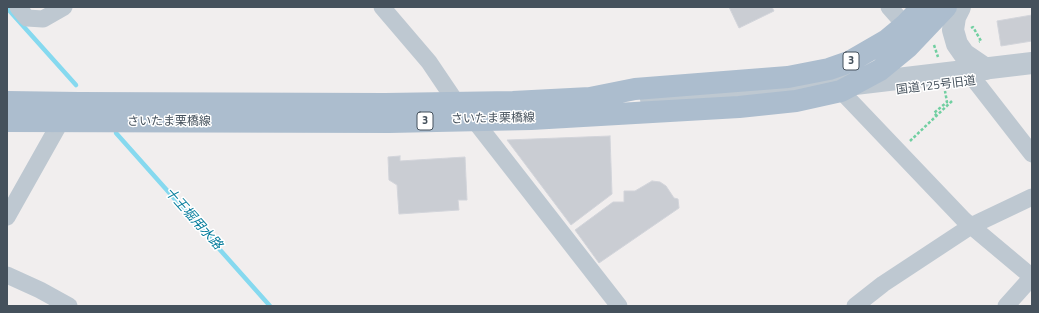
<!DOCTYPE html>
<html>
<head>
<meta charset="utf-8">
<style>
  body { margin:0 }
  #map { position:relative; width:1039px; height:313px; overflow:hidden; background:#f1eeee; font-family:"Titillium Web",sans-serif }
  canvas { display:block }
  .frame { position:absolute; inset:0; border:8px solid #45515c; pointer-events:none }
</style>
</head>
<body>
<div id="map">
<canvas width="1039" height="313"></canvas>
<div class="frame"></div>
</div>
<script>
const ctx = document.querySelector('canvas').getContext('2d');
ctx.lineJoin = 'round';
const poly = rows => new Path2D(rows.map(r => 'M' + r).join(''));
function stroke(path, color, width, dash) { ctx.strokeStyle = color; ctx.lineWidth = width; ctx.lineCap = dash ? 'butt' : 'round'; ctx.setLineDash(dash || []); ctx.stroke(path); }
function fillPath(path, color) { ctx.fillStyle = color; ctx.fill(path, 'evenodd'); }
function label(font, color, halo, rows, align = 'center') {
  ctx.font = font + ' "Titillium Web","Noto Sans JP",sans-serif'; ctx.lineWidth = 3; ctx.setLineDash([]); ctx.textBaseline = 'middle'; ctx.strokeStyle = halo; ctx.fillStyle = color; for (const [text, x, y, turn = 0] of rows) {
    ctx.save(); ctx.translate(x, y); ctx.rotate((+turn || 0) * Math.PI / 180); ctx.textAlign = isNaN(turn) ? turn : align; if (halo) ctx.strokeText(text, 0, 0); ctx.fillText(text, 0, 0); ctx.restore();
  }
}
const stream = poly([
  [7,8,76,85],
  [116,133,270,306]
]);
const building = poly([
  [729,7,772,7,774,11,739,28,729,7],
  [1032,15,1032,41,1001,46,997,21,1032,15],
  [610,136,612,194,571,225,507,140,610,136],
  [400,156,400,161,465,157,467,200,458,200,459,210,399,214,397,185,389,180,388,157,400,156],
  [652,181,660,182,666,186,674,198,678,199,679,208,599,263,575,230,613,202,624,202,624,191,635,191,652,181]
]);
const path = poly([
  [971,28,973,27,981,41,979,42],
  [934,45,938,57],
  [937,116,934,113,947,102,945,91],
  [910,141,953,100]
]);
const minor = poly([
  [18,7,27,18,43,19,64,7],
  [382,7,429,62,456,102],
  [889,7,905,25],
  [976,82,1032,154],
  [841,91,964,220,1032,277],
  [474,120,619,306],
  [7,217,61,121],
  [7,275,40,290,69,306],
  [855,306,883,284,971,226,1032,197],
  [1006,306,1032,277]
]);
const tertiary = poly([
  [960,7,955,17,953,30,957,44,964,54,986,69],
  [651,99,855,84,1032,63]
]);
const primary = poly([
  [7,102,79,103,385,104,513,102,590,98,635,89,788,77,829,69,849,62,887,40,905,25,922,7],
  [7,121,389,122,531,119,739,107,796,101,841,91,880,70,908,47,946,7]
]);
const shields = [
  [851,61,16],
  [425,121,16]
];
const shieldNames = [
  ["3",851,61],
  ["3",425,121]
];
const streetNames = [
  ["国道125号旧道",936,86,-7],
  ["さいたま栗橋線",493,119,-1],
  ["さいたま栗橋線",169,122]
];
const waterNames = [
  ["十王堀用水路",193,219,48]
];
stroke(stream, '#86d9ef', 4.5);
fillPath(building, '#cacdd3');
stroke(building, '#d2d4da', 1);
stroke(path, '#71cfa1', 2.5, [3, 2]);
stroke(minor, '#bec8d1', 17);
stroke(tertiary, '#bec8d1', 22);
stroke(primary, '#acbdce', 22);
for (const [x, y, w] of shields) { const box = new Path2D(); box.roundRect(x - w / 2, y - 9, w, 18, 3); ctx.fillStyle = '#fff'; ctx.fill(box); stroke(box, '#45515c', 1); }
label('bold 11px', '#45515c', null, shieldNames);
label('12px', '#45515c', '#fff', streetNames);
label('italic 13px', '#087e9d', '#fff', waterNames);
</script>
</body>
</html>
